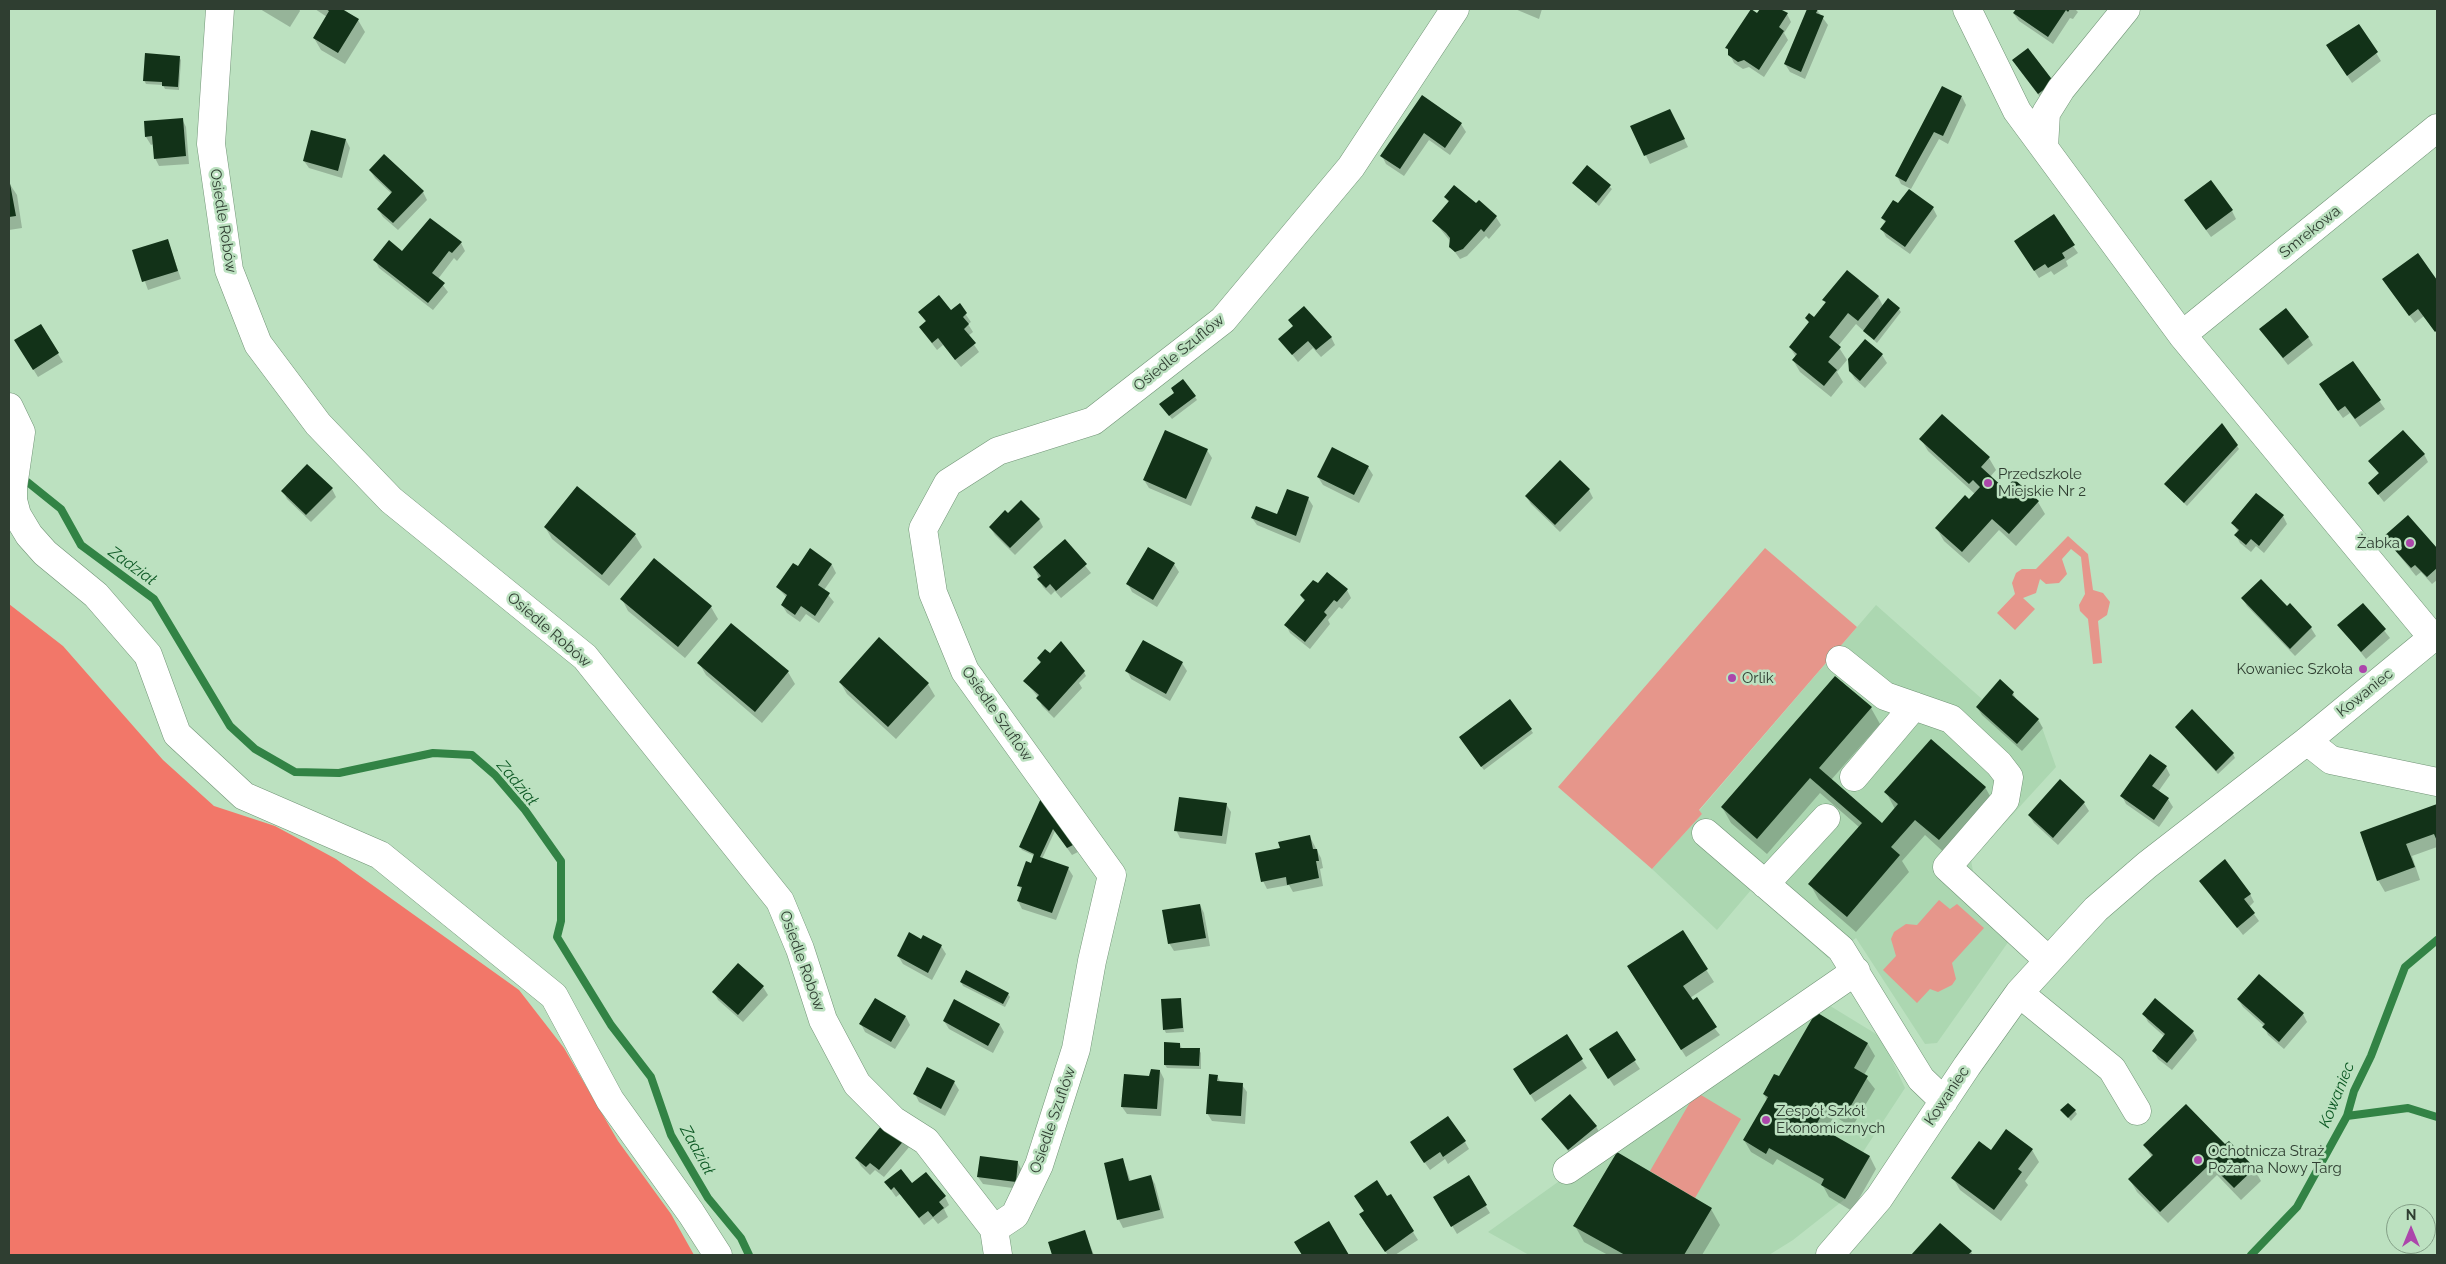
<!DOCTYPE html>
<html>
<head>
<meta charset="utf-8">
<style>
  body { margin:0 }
  #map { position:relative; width:2446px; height:1264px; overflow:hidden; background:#bce1c0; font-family:Raleway,sans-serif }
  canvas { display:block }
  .frame { position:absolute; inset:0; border:10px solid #2f3e31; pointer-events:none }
  .north { position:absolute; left:2386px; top:1204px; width:50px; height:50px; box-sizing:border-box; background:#bce1c0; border:1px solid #84a087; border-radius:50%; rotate:0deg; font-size:14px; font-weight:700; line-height:20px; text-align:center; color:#2f3e31 }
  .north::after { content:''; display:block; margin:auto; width:18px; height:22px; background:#ac46ab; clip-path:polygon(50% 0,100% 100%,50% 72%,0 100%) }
</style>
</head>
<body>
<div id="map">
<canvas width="2446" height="1264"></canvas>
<div class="frame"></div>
<div class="north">N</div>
</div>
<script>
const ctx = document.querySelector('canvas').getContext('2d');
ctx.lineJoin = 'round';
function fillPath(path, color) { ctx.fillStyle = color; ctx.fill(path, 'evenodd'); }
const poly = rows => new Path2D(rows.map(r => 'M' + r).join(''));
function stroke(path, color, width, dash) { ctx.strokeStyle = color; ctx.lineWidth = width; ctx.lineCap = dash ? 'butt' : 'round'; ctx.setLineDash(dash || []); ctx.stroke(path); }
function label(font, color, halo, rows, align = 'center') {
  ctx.font = font + ' Raleway,sans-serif'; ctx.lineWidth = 5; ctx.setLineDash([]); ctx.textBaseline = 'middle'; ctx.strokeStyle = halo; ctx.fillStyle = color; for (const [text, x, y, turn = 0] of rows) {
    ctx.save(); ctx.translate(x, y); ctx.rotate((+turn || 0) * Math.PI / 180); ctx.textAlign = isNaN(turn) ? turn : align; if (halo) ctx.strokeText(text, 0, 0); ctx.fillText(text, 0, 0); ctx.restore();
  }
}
const built = poly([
  [1876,605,1982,699,2000,679,2014,692,2012,695,2039,719,2056,767,1971,860,1974,877,2016,931,1937,1043,1925,1044,1856,938,1828,958,1751,890,1717,930,1652,869,1702,814,1699,811],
  [1827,1004,1881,1037,1905,1088,1863,1152,1870,1156,1845,1199,1793,1240,1769,1255,1529,1255,1488,1232,1579,1167]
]);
const green = poly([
  [2068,536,2088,554,2093,590,2103,593,2110,602,2107,615,2098,621,2102,663,2093,664,2088,619,2080,611,2079,605,2085,594,2081,557,2071,549,2062,559,2067,574,2059,583,2046,584,2040,579,2036,593,2023,598,2035,609,2015,630,1997,613,2015,594,2012,583,2016,573,2022,569,2036,569],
  [1765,548,1857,627,1699,810,1702,814,1652,869,1558,787],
  [1939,900,1950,909,1957,904,1984,928,1952,963,1956,979,1952,985,1938,992,1930,989,1917,1003,1883,970,1896,956,1891,939,1894,932,1906,924,1917,925],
  [1696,1092,1741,1119,1695,1198,1650,1171]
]);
const forest = poly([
  [9,604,63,646,163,760,214,806,275,826,336,859,519,990,564,1048,618,1141,671,1214,694,1255,9,1255]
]);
const shadow = poly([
  [260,9,299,9,300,11,290,27],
  [315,9,343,9,358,20,365,32,345,64,321,50,314,38,327,17],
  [1515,9,1542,9,1539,19],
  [1761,9,1778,9,1787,14,1791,22,1784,33,1788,40,1764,77,1749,67,1743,69,1734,63,1727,48],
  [1808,9,1817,10,1828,25,1805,79,1790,72,1785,64],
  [2018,9,2075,9,2078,12,2073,19,2070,18,2053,44,2019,21,2014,14],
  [2359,25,2381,61,2352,83,2333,54],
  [179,57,181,60,179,90,165,89,163,85,146,84,144,80],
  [2018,68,2053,83,2043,101],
  [1422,97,1461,124,1466,132,1450,155,1429,140,1404,176,1386,164,1382,156],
  [1962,97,1966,105,1948,144,1939,139,1911,189,1901,184,1897,176],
  [1674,118,1688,147,1650,164,1632,126],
  [182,119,186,127,189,164,159,166,155,158,154,144,151,145,146,137,145,123],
  [346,140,350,148,342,178,309,168,304,161],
  [1588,167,1612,189,1599,206,1574,184],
  [370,170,423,192,427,200,398,230,383,217,378,209,392,194,375,178],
  [9,183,17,195,22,228,9,230],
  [1445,197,1476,205,1496,217,1501,225,1489,239,1486,236,1467,256,1460,259,1452,248,1450,241,1434,221,1449,203],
  [1898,205,1933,208,1937,216,1910,254,1886,237,1882,229,1886,223,1882,218],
  [2190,208,2232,211,2236,219,2211,237],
  [168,241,181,279,148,290,134,251],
  [461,243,465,251,457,261,454,258,438,279,448,292,433,310,379,268,375,260,402,253],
  [2073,246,2078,253,2066,261,2068,266,2054,275,2051,271,2039,278,2020,249],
  [2417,255,2437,282,2437,334,2424,316,2415,323,2388,287],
  [1878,296,1883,306,1899,309,1901,312,1877,343,1856,324,1838,346,1847,360,1837,372,1843,382,1831,397,1800,372,1793,360,1796,357,1790,347,1809,323,1807,318,1814,319,1826,304,1824,300],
  [959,305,971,322,968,324,973,332,968,336,979,352,961,367,943,345,937,350,920,328,926,322,920,313,951,312],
  [41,326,63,362,38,377,16,341],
  [1331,337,1335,345,1321,357,1313,348,1298,362,1280,339],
  [2266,337,2308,337,2313,345,2288,365],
  [1865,341,1882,355,1887,363,1865,388,1855,379,1850,371],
  [2352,362,2385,409,2360,427,2350,413,2343,418,2325,393],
  [1176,393,1195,397,1197,400,1172,419,1163,408],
  [1942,416,1989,458,1996,470,1990,477,2005,490,2038,502,2045,514,2016,546,1999,530,1969,563,1944,541,1937,529,1975,494,1928,451,1921,439],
  [2237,446,2239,449,2187,506,2166,485],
  [1207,450,1212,458,1191,506,1149,488,1144,480],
  [2424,454,2428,462,2384,502,2369,483,2379,474,2370,461],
  [1368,467,1373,475,1359,503,1323,485,1318,477],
  [332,489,336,497,311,522,287,499,283,491],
  [1589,490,1593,498,1560,532,1531,504,1526,496],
  [1308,498,1313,506,1300,543,1257,525,1252,518,1278,516],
  [1008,515,1039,519,1043,527,1015,555,995,535,990,527],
  [2283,516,2287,524,2264,553,2256,546,2251,552,2240,543,2236,535,2238,532,2233,523],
  [2408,517,2437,550,2437,580,2432,584,2421,572,2416,576,2385,538],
  [545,527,635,535,642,547,609,586,552,539],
  [1065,541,1091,573,1061,598,1055,591,1051,595,1043,587,1034,567],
  [811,550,832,565,836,573,824,590,834,602,819,623,806,614,800,622,787,613,782,605,787,598,777,587,798,568],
  [654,560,711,607,718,619,685,658,628,611,622,599],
  [1174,564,1179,572,1157,607,1132,592,1128,584],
  [1318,585,1347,590,1351,598,1342,609,1339,607,1328,620,1330,624,1310,649,1290,633,1286,625,1305,602,1301,596],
  [2243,599,2287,608,2311,628,2316,636,2295,656,2247,606],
  [2363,604,2390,638,2366,659,2339,625],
  [1038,658,1084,672,1086,676,1079,683,1082,688,1054,718,1042,706,1038,697,1025,681,1041,664],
  [699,663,788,672,795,684,762,723,706,675],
  [1182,663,1187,671,1170,701,1131,679,1127,671],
  [2000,681,2013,693,2017,701,2038,720,2043,728,2022,751,1982,715,1977,707],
  [840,682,928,684,935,696,896,739,847,694],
  [1871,708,1880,724,1831,780,1882,824,1895,809,1886,792,1985,787,1994,803,1948,856,1925,835,1902,861,1909,872,1856,932,1819,900,1810,884,1859,827,1820,793,1767,854,1731,823,1722,807],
  [2176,728,2233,754,2235,758,2218,774],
  [1531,730,1533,733,1484,770,1462,741],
  [2166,767,2170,775,2158,792,2168,799,2173,807,2159,827,2126,804,2122,796],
  [1042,799,1080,851,1072,855,1055,831,1042,859,1068,868,1073,876,1056,920,1022,909,1018,901,1022,891,1019,886,1035,856,1022,850,1020,847],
  [2084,803,2089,811,2058,845,2034,823,2029,815],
  [1226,804,1231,812,1226,844,1180,838,1176,830],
  [2437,806,2437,847,2412,856,2420,880,2385,892,2378,880,2362,833],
  [1310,837,1321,858,1323,868,1320,869,1323,886,1293,892,1289,885,1267,889,1263,881],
  [2201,881,2250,894,2254,902,2249,907,2259,921,2243,935],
  [1200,905,1204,913,1210,946,1174,951,1169,943],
  [1682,932,1714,982,1690,998,1720,1035,1686,1057,1628,967],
  [921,940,941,946,946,954,932,980,903,964,898,956],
  [739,964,763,987,768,995,743,1022,718,1000,714,992],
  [961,982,1008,994,1010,997,1005,1007,963,986],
  [1180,999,1184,1032,1166,1033,1164,1029],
  [2238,999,2303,1014,2307,1022,2284,1049,2268,1035,2264,1026,2243,1007],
  [1816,1014,1868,1044,1875,1056,1864,1075,1875,1089,1852,1127,1834,1116,1825,1132,1870,1157,1876,1169,1852,1211,1829,1197,1823,1186,1777,1159,1773,1165,1751,1152,1744,1140,1767,1100,1764,1094,1779,1078],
  [2144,1014,2193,1032,2197,1040,2172,1070,2158,1059,2154,1051,2165,1037,2148,1022],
  [906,1017,910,1025,895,1049,865,1032,861,1024],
  [944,1021,1000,1025,1004,1032,993,1053,949,1029],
  [1616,1033,1640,1069,1614,1086,1595,1057],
  [1566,1036,1587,1068,1535,1102,1519,1077],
  [1180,1044,1182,1049,1199,1050,1201,1053,1201,1069,1167,1068,1165,1065],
  [1160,1071,1164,1079,1161,1116,1127,1114,1122,1107,1150,1077],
  [1217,1076,1221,1083,1242,1085,1247,1092,1245,1124,1212,1121,1207,1113],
  [954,1082,959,1090,945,1116,919,1102,915,1094],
  [2062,1110,2075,1111,2077,1114,2071,1121],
  [1542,1119,1596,1126,1600,1134,1573,1157],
  [887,1122,910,1146,884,1177,875,1170,870,1175,861,1166,856,1158],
  [2007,1131,2032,1150,2039,1162,2025,1181,2028,1185,2001,1221,1960,1190,1953,1178,1991,1151],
  [1465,1142,1469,1149,1448,1164,1445,1159,1430,1170,1416,1150],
  [2145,1145,2225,1146,2254,1169,2261,1181,2241,1200,2217,1175,2168,1223,2137,1192,2130,1180,2152,1158],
  [1123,1160,1131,1182,1151,1177,1155,1184,1164,1218,1123,1228,1119,1220,1105,1164],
  [1018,1163,1022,1171,1020,1189,983,1184,978,1177],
  [1468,1177,1490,1213,1457,1234,1435,1197],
  [886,1183,912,1185,945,1197,949,1205,944,1209,948,1217,938,1224,933,1218,924,1225,900,1194,896,1197],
  [1390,1195,1418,1240,1395,1255,1388,1255,1365,1223],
  [1711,1209,1720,1225,1702,1255,1608,1255,1584,1242,1575,1226],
  [1940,1224,1971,1252,1973,1255,1913,1255],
  [1085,1232,1094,1255,1053,1255,1050,1243]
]);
const stream = poly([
  [20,476,61,509,81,545,154,599,230,726,255,749,295,772,339,773,433,753,472,755,495,775,525,810,561,861,561,921,557,937,611,1025,651,1077,671,1135,708,1198,741,1238,749,1255],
  [2347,1116,2408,1108,2437,1117],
  [2251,1255,2297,1207,2347,1116,2354,1091,2371,1056,2405,967,2437,940]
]);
const building = poly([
  [326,9,342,9,359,19,338,53,313,38,329,11],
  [1751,9,1757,13,1760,9,1780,9,1788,13,1779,27,1784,31,1759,70,1744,60,1738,62,1728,55,1728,49,1725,48],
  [1807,9,1818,9,1816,13,1824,16,1801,72,1784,64],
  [2016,9,2070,9,2068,12,2066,10,2048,37,2013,13],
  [2359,24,2378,52,2347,76,2326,45],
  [2028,48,2054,82,2038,94,2012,60],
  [145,53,180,56,178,87,162,86,162,82,143,81],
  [1942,86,1962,96,1943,136,1934,132,1906,182,1895,176],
  [1422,95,1462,123,1445,148,1424,133,1400,169,1380,156],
  [1670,109,1685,139,1644,156,1630,126],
  [183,118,186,156,154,159,152,136,145,137,144,121],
  [311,130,346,139,338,171,303,161],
  [384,154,424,191,393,223,377,209,392,192,369,170],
  [1587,165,1611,185,1596,203,1572,183],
  [9,178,16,216,9,217],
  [2211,180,2233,210,2206,230,2184,200],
  [1454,185,1476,203,1479,200,1497,216,1484,232,1481,229,1463,249,1455,252,1449,247,1450,238,1446,233,1432,221,1449,201,1444,197],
  [1909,189,1934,207,1905,247,1880,229,1886,221,1881,218,1893,200,1898,203],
  [2054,214,2075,245,2062,253,2065,258,2048,268,2045,264,2034,271,2014,241],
  [430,218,462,242,452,253,449,251,432,273,445,283,428,303,373,260,389,240,402,251],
  [168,239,178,271,142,282,132,250],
  [2418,253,2437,280,2437,330,2435,332,2418,309,2409,316,2382,279],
  [1847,270,1879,296,1858,321,1848,313,1829,337,1841,347,1828,362,1837,370,1824,386,1792,360,1797,354,1789,347,1809,322,1805,318,1809,313,1814,317,1826,302,1822,300],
  [939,295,951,310,960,303,967,313,963,317,969,324,964,329,976,343,955,360,938,338,932,343,919,327,926,321,918,312],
  [1888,298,1900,308,1874,340,1863,331],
  [1304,306,1332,337,1316,350,1308,341,1292,355,1278,339,1293,326,1288,320],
  [2286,308,2309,337,2283,358,2259,329],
  [41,324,59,353,33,370,14,340],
  [1865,339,1883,354,1860,381,1849,371,1848,359],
  [2353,361,2381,400,2355,419,2345,406,2338,411,2319,384],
  [1183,379,1196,396,1169,416,1159,404,1174,393,1171,388],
  [1942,414,1990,457,1981,467,2005,489,2014,479,2039,501,2009,534,1992,519,1962,552,1935,528,1965,495,1969,499,1980,487,1973,480,1969,484,1919,439],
  [2222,423,2238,445,2184,503,2164,484],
  [1165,430,1208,449,1186,499,1143,480],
  [2403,430,2425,454,2378,495,2368,483,2379,473,2368,461],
  [1332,447,1369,466,1354,495,1317,477],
  [1560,460,1590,489,1555,525,1525,496],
  [307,464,333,488,306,515,281,491],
  [577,486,636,534,602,575,544,527],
  [1287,489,1309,497,1296,536,1251,518,1256,506,1277,514],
  [2256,493,2284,515,2259,546,2251,539,2246,545,2234,535,2239,530,2231,523],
  [1021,500,1040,519,1010,548,989,527,1005,510,1008,513],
  [2408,515,2437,548,2437,568,2427,577,2415,565,2411,568,2383,537],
  [1065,539,1087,564,1056,591,1050,584,1046,588,1037,579,1041,576,1033,567],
  [1148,547,1175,563,1153,600,1126,584],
  [810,548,832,564,818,585,830,593,815,616,801,606,795,615,781,605,787,595,776,587,793,563,798,566],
  [654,558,712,606,678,647,620,599],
  [1327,572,1348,589,1337,602,1334,600,1324,612,1327,615,1305,642,1284,625,1305,600,1300,595,1313,580,1318,583],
  [2261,579,2287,606,2290,603,2312,627,2290,649,2241,598],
  [2363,603,2386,629,2361,652,2337,625],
  [731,623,789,671,755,712,697,663],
  [879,637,929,683,888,727,839,682],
  [1143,640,1183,662,1166,694,1125,671],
  [1061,641,1085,671,1049,711,1036,698,1039,695,1023,681,1041,662,1037,658,1045,649,1050,653],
  [1835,676,1872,707,1819,768,1882,823,1898,804,1884,792,1931,739,1986,787,1939,840,1915,820,1891,847,1900,855,1847,917,1808,884,1862,823,1810,778,1757,839,1721,807],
  [2000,679,2014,692,2012,695,2039,719,2017,744,1976,707],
  [1510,699,1532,729,1481,767,1459,737],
  [2192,709,2234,753,2216,771,2175,727],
  [2150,754,2167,766,2152,786,2169,798,2154,820,2120,796],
  [2060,779,2085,802,2053,838,2028,815],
  [1042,796,1077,843,1067,848,1053,829,1040,857,1069,867,1052,913,1017,901,1022,887,1017,886,1026,861,1031,863,1034,854,1019,847],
  [1179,797,1227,803,1222,836,1174,831],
  [2437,804,2437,841,2434,834,2406,844,2415,867,2377,881,2360,832],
  [1310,835,1313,849,1317,849,1319,861,1316,861,1319,878,1287,885,1286,877,1261,882,1255,853,1280,848,1278,842],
  [2225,859,2251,894,2244,899,2255,913,2237,928,2199,881],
  [1200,904,1206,938,1168,944,1162,910],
  [1683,930,1708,969,1683,986,1693,1000,1697,997,1717,1027,1681,1050,1627,966],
  [909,932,921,939,923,935,942,945,928,973,897,956],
  [738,963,764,986,738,1015,712,992],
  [966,970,1009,993,1003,1004,960,982],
  [2259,974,2304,1013,2279,1042,2262,1027,2265,1024,2237,999],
  [875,998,906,1016,891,1042,859,1024],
  [1181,998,1183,1028,1163,1030,1161,999],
  [2155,998,2194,1031,2167,1063,2152,1051,2165,1034,2142,1014],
  [954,999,1000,1024,988,1046,943,1021],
  [1816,1012,1868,1043,1854,1068,1868,1076,1845,1116,1827,1105,1816,1125,1870,1156,1845,1199,1821,1185,1824,1179,1769,1148,1766,1154,1743,1140,1768,1097,1763,1094,1774,1074,1779,1076],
  [1617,1031,1636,1060,1608,1079,1589,1049],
  [1567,1034,1583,1059,1530,1095,1513,1069],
  [1164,1042,1180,1043,1180,1048,1200,1048,1199,1066,1164,1065],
  [927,1067,955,1081,941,1109,913,1094],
  [1151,1069,1160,1070,1157,1109,1121,1107,1124,1074,1149,1076],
  [1209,1074,1218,1075,1217,1081,1243,1083,1241,1116,1206,1114],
  [1570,1094,1597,1126,1568,1150,1541,1119],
  [2068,1103,2076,1110,2068,1118,2060,1110],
  [2186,1104,2225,1144,2229,1141,2255,1168,2234,1188,2210,1164,2160,1212,2128,1179,2153,1155,2143,1145],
  [1448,1116,1466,1141,1443,1157,1440,1152,1424,1163,1410,1142],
  [886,1120,906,1138,879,1170,870,1163,866,1167,855,1158],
  [2006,1129,2033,1149,2018,1169,2022,1172,1994,1210,1951,1178,1979,1141,1991,1150],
  [1617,1152,1712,1208,1684,1255,1625,1255,1573,1226],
  [980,1156,1018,1161,1016,1182,977,1177],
  [1123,1158,1129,1181,1151,1175,1160,1210,1117,1220,1104,1163],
  [901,1169,912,1183,926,1172,946,1196,939,1202,944,1208,933,1217,928,1211,919,1218,894,1187,891,1190,884,1182],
  [1469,1175,1487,1205,1451,1227,1433,1197],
  [1377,1180,1387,1196,1391,1194,1414,1231,1385,1252,1359,1214,1364,1211,1354,1196],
  [1329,1221,1349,1255,1302,1255,1294,1242],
  [1940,1223,1972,1251,1968,1255,1911,1255],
  [1085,1230,1093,1255,1052,1255,1048,1242]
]);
const minor = poly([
  [220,9,211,144,229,270,258,344,318,424,391,500,585,657,780,901,800,949,823,1020,857,1084,893,1120,926,1141,994,1229,998,1255],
  [1967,9,2017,111,2182,335,2433,638],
  [2044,147,2046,113,2061,89,2126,9],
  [2182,335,2437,128],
  [9,407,21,432,13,487,13,500,17,515,29,535,45,553,96,595,148,655,177,734,244,796,380,855,554,996,610,1100,691,1213,718,1255],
  [1840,660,1885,696,1951,719,1999,764,2009,777,2005,800,1947,867,2048,960],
  [2307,741,2331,760,2437,782],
  [1854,777,1914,706],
  [1706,833,1841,949,1921,1079,1944,1101],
  [1765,884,1826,818],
  [2019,993,2112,1069,2137,1111],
  [1567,1170,1856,971],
  [994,1229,1015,1215,1039,1165,1076,1049,1092,961,1112,875,965,671,933,593,923,529,948,483,998,451,1093,421,1223,320,1351,167,1455,9],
  [1830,1255,1879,1198,1967,1066,2019,993,2096,909,2147,865,2307,741,2437,634]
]);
const markers = [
  [1988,483,5,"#ac46ab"],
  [2410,543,5,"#ac46ab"],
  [2363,669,5,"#ac46ab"],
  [1732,678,5,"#ac46ab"],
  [1766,1120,5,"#ac46ab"],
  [2198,1160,5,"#ac46ab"]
];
const streetNames = [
  ["Osiedle Robów",223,221,81],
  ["Smrekowa",2310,232,-39],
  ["Osiedle Szuflów",1179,353,-39],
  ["Osiedle Robów",549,630,41],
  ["Kowaniec",2365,693,-39],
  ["Osiedle Szuflów",997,714,55],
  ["Osiedle Robów",802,961,70],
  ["Kowaniec",1947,1096,-56],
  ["Osiedle Szuflów",1053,1120,-71]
];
const poiNames = [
  ["Przedszkole",1998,474],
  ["Miejskie Nr 2",1998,491],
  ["Żabka",2400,543,"right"],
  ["Kowaniec Szkoła",2353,669,"right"],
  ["Orlik",1742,678],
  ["Zespół Szkół",1776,1111],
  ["Ekonomicznych",1776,1128],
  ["Ochotnicza Straż",2208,1151],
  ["Pożarna Nowy Targ",2208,1168]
];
const waterNames = [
  ["Zadział",132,566,36],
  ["Zadział",517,783,50],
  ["Kowaniec",2337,1095,-68],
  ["Zadział",697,1150,61]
];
fillPath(built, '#acd7b1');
fillPath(green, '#e6968b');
fillPath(forest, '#f27769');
fillPath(shadow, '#0003');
stroke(stream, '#328345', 8);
fillPath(building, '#123218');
stroke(minor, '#719476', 29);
stroke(minor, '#fff', 28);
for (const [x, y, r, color] of markers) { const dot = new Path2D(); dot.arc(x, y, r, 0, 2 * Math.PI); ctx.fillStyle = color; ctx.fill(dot); stroke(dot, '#bce1c0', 2); }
label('15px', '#2f3e31', '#bce1c0', streetNames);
label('15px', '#2f3e31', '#bce1c0', poiNames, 'left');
label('italic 16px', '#0d5924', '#bce1c0', waterNames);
</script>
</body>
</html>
